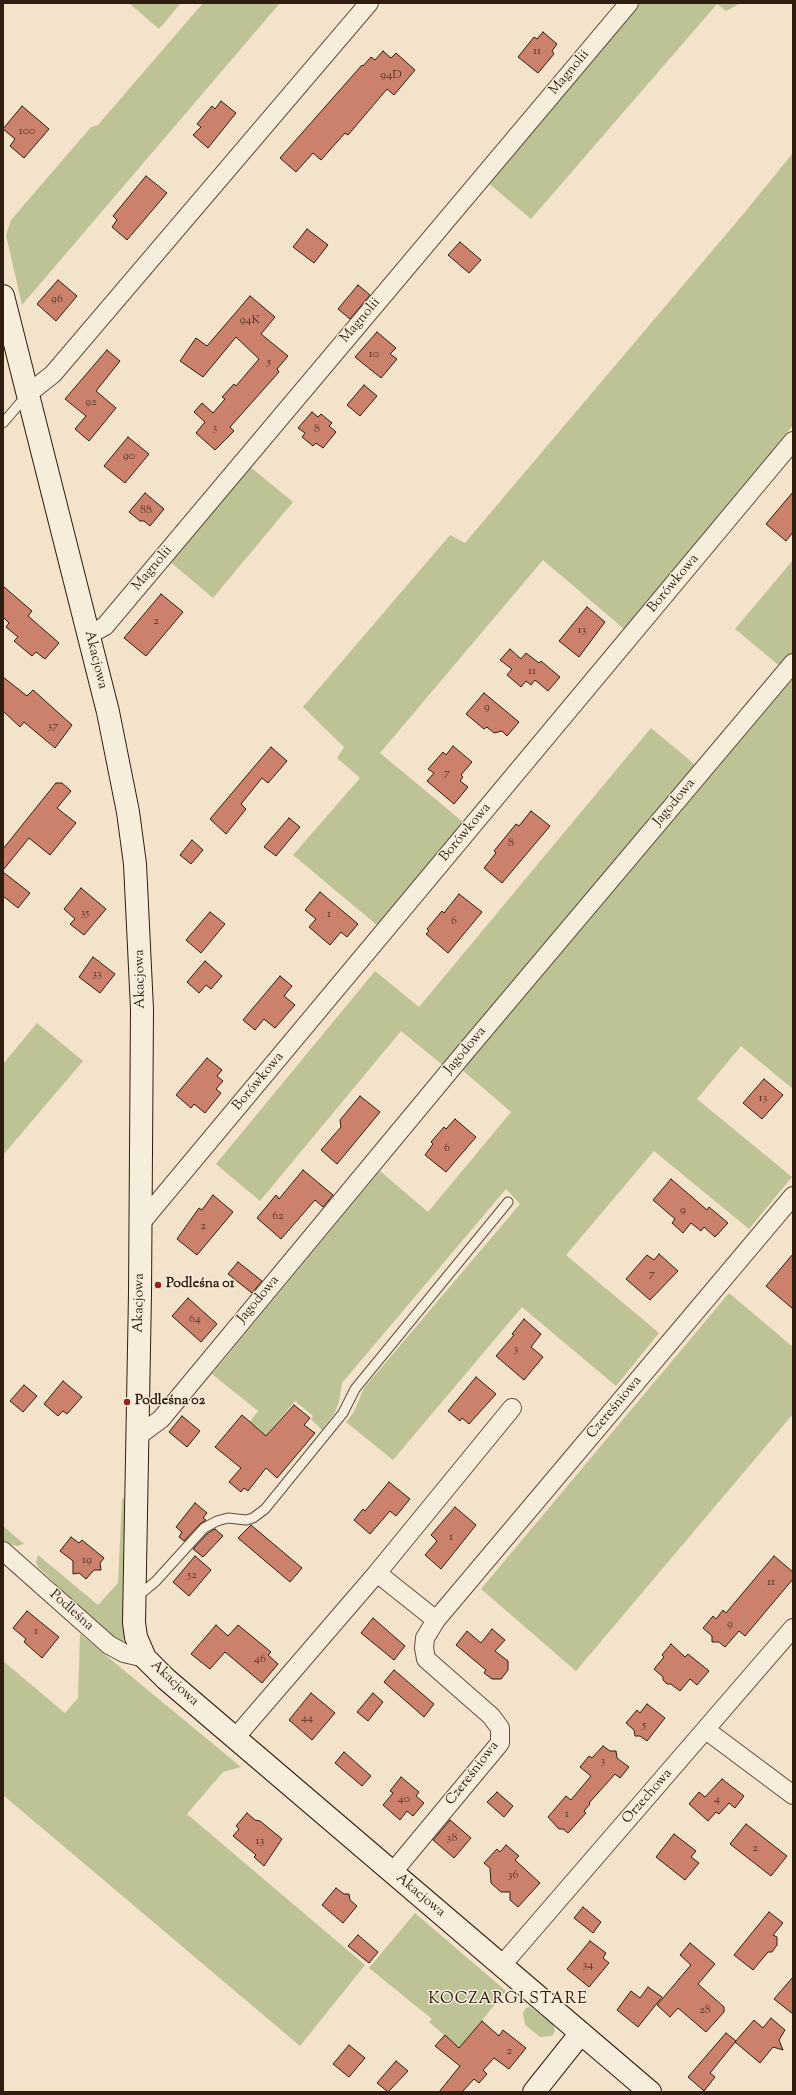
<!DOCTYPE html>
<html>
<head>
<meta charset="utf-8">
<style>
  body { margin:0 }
  #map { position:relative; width:796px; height:2095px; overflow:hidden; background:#f2e3ca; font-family:"Sorts Mill Goudy",serif }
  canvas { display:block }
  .frame { position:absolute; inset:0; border:4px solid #2f1e10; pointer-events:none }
</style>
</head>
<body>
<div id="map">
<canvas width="796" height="2095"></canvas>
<div class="frame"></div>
</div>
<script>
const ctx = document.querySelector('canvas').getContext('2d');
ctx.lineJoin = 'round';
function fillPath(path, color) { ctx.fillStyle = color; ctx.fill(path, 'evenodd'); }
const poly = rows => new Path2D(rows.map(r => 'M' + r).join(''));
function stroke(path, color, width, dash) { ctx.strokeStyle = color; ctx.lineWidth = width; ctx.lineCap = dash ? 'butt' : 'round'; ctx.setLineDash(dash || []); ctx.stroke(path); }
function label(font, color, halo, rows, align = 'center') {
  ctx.font = font + ' "Sorts Mill Goudy",serif'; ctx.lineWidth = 3; ctx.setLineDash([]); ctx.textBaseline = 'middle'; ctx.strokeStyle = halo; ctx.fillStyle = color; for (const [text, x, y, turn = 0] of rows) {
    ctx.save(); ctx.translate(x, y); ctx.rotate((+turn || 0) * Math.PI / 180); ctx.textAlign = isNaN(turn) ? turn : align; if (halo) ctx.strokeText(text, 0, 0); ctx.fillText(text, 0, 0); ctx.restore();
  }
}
const green = poly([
  [129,3,181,3,159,29],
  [203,3,280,3,22,305,6,235,11,220,91,127,98,125],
  [640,3,741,3,726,11,717,4,531,219,487,182],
  [793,153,793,425,624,629,543,560,380,753,463,822,378,926,293,855,360,778,337,758,344,747,303,707,450,535,465,543,745,212],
  [249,466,293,502,213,598,168,560],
  [793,560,793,653,781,667,735,629],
  [787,678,793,682,793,1089,741,1046,697,1099,792,1177,749,1229,654,1151,566,1255,659,1333,616,1386,522,1307,393,1460,346,1422,354,1412,364,1388,520,1204,506,1189,342,1383,339,1402,335,1412,322,1430,311,1419,313,1416,295,1401,265,1437,249,1423,258,1411,212,1374,380,1171,428,1212,511,1112,460,1068],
  [651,728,698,767,445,1067,401,1031,260,1201,216,1164,375,971,419,1007],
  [37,1023,83,1061,3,1155,3,1064],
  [729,1293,793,1347,793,1414,576,1671,481,1589],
  [122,1498,128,1502,123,1581,124,1641,121,1643,114,1640,66,1597,54,1582,38,1567,36,1562,38,1555,98,1605,118,1583],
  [3,1526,24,1544,17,1546,3,1542],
  [80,1634,241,1767,223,1772,187,1814,365,1965,300,2046,3,1795,3,1661,65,1713,78,1698],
  [415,1913,506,1991,459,2048,429,2022,432,2019,369,1968],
  [530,2007,553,2024,555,2031,552,2036,540,2037,525,2025,523,2013,526,2008]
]);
const building = poly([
  [543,32,557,44,552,51,554,54,538,73,518,57,534,37,537,39,543,32],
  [383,51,391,58,396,53,415,70,394,95,387,89,348,135,345,133,321,160,313,153,296,172,280,158,362,65,363,66,371,57,375,60,383,51],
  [221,101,236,113,208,148,193,135,201,127,197,124,212,106,215,109,221,101],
  [22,106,49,129,24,158,10,146,15,139,3,129,22,106],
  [146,176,167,193,127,240,112,227,117,220,113,216,146,176],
  [307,229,328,245,314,263,293,247,307,229],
  [460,242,481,260,469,273,448,255,460,242],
  [58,280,77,296,56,321,37,304,58,280],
  [358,285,370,295,350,319,338,309,358,285],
  [250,296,275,317,261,334,288,356,277,369,279,372,230,427,234,431,215,450,196,433,205,422,194,412,202,403,213,413,225,399,222,397,234,384,236,386,259,359,236,337,203,377,180,361,196,338,207,346,250,296],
  [377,332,396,348,390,354,397,359,381,378,355,357,377,332],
  [107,350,120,361,96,391,116,408,89,441,75,429,86,416,65,399,107,350],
  [364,385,377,396,360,416,347,405,364,385],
  [312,412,318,417,321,414,332,423,329,426,336,432,323,448,316,443,313,446,302,437,305,433,298,428,312,412],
  [128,437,149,454,125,483,104,466,128,437],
  [793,492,793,532,786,541,766,524,793,492],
  [145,493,164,509,150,526,144,521,140,521,129,512,145,493],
  [3,586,32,611,28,616,59,643,45,659,36,652,32,656,14,641,18,637,6,627,9,623,3,617,3,586],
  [161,594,183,612,146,656,124,638,161,594],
  [587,607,605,622,579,657,559,641,587,607],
  [510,649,521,659,526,653,539,663,541,661,560,677,548,691,535,680,531,685,526,681,521,687,507,675,512,669,500,660,510,649],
  [3,677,27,696,33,690,72,725,55,748,24,722,20,727,3,711,3,677],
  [484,693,519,722,507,736,502,731,494,733,487,727,484,729,466,714,484,693],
  [453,746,472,762,461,775,463,777,460,781,468,787,454,804,427,781,434,773,428,769,443,752,446,755,453,746],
  [271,747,287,761,268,783,262,778,241,804,246,809,226,834,210,819,271,747],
  [56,783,62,783,71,791,57,808,76,823,50,855,29,838,3,870,3,849,56,783],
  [531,811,550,826,502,883,484,868,496,853,494,851,516,824,519,826,531,811],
  [289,818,300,827,276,856,264,847,289,818],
  [192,840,203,850,191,864,180,855,192,840],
  [3,872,30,893,18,908,3,896,3,872],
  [81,888,106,909,84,935,70,924,75,919,64,909,81,888],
  [320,892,358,924,347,937,341,932,330,945,309,927,316,919,305,910,320,892],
  [459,894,482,912,448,953,426,934,429,931,427,929,442,911,444,913,459,894],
  [210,912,225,924,201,953,186,940,210,912],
  [93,957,115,974,100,993,79,977,93,957],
  [205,961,222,976,211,989,206,985,199,993,187,982,205,961],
  [280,976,292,986,284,996,295,1005,275,1028,264,1019,255,1030,243,1020,280,976],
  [207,1058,222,1070,217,1076,223,1081,216,1089,221,1093,205,1113,194,1104,191,1108,176,1095,207,1058],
  [764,1079,783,1095,762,1119,743,1103,764,1079],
  [360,1096,380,1112,337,1164,321,1150,341,1127,340,1120,360,1096],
  [455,1119,476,1137,446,1172,425,1155,433,1144,431,1142,444,1127,446,1129,455,1119],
  [303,1170,333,1195,323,1207,315,1200,281,1239,257,1218,276,1195,279,1199,303,1170],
  [671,1179,707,1210,709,1207,728,1223,715,1237,704,1227,701,1231,691,1223,683,1233,672,1223,675,1219,653,1200,671,1179],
  [213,1195,233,1212,197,1255,177,1239,199,1208,202,1210,213,1195],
  [659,1254,678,1271,650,1300,626,1279,647,1255,654,1260,659,1254],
  [793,1254,793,1309,766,1286,793,1254],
  [238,1262,262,1281,252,1293,228,1274,238,1262],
  [188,1298,217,1324,201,1342,172,1316,188,1298],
  [524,1319,541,1334,531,1347,543,1357,524,1380,496,1356,514,1335,512,1334,524,1319],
  [476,1377,496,1394,469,1424,462,1418,460,1421,448,1411,476,1377],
  [63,1381,82,1397,67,1414,63,1411,58,1416,44,1404,63,1381],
  [24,1385,37,1396,23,1412,10,1401,24,1385],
  [294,1405,310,1418,304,1425,315,1433,277,1478,266,1468,248,1491,244,1488,241,1492,229,1482,241,1468,215,1447,242,1415,266,1436,294,1405],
  [182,1416,200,1431,187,1447,169,1432,182,1416],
  [389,1482,410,1499,396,1516,390,1511,370,1534,354,1520,363,1509,365,1511,389,1482],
  [195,1503,207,1513,203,1518,206,1520,200,1524,184,1541,179,1537,182,1532,176,1527,195,1503],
  [455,1507,476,1525,441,1569,425,1555,437,1541,431,1535,455,1507],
  [251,1525,302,1568,290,1582,238,1538,251,1525],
  [215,1529,223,1536,203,1557,193,1549,208,1533,215,1529],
  [71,1537,79,1543,82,1540,104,1558,100,1563,101,1570,94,1570,86,1579,79,1573,73,1574,73,1561,60,1551,71,1537],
  [195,1556,211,1570,189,1596,173,1582,195,1556],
  [774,1556,793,1572,793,1579,745,1636,739,1631,725,1647,719,1642,712,1642,712,1636,703,1628,713,1616,716,1619,723,1610,726,1613,774,1556],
  [27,1611,59,1637,42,1658,24,1642,26,1639,13,1628,27,1611],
  [373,1618,405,1646,394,1660,361,1633,373,1618],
  [216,1625,228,1636,238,1625,271,1652,268,1655,278,1664,262,1683,225,1652,210,1669,191,1654,216,1625],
  [492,1629,505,1640,495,1651,508,1661,508,1670,501,1679,492,1679,484,1673,486,1670,456,1645,467,1631,481,1643,492,1629],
  [671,1644,685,1657,688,1654,709,1671,697,1685,690,1679,680,1691,671,1684,667,1684,663,1680,663,1677,654,1669,664,1657,662,1655,671,1644],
  [394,1670,434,1704,424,1717,384,1682,394,1670],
  [311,1693,335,1713,312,1740,289,1720,311,1693],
  [373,1693,383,1702,368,1721,357,1712,373,1693],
  [647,1704,665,1718,647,1741,640,1736,635,1736,634,1730,626,1723,637,1710,640,1713,647,1704],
  [603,1746,610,1751,616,1751,617,1758,629,1767,620,1778,615,1774,589,1803,590,1804,584,1811,586,1813,568,1833,563,1829,559,1829,548,1817,566,1796,571,1800,591,1776,580,1767,589,1756,592,1758,603,1746],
  [344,1752,371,1776,362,1786,335,1763,344,1752],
  [401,1777,419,1792,416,1796,424,1803,413,1816,407,1811,400,1820,383,1805,393,1793,390,1791,401,1777],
  [722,1779,744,1796,735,1808,729,1803,719,1814,716,1812,708,1821,689,1804,699,1792,705,1797,722,1779],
  [497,1792,513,1806,504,1817,487,1802,497,1792],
  [247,1813,255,1820,260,1821,282,1839,264,1866,254,1857,256,1855,233,1836,239,1829,236,1826,247,1813],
  [450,1820,471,1838,454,1858,433,1840,450,1820],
  [746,1824,787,1856,771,1876,730,1844,746,1824],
  [674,1834,696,1851,691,1857,699,1863,685,1880,656,1857,674,1834],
  [506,1845,519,1856,515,1860,540,1883,518,1907,510,1900,510,1892,501,1892,491,1883,490,1868,484,1863,497,1849,500,1852,506,1845],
  [336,1888,344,1894,349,1894,350,1900,357,1906,343,1923,322,1905,336,1888],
  [583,1907,601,1922,593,1933,574,1918,583,1907],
  [769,1912,783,1923,773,1935,777,1937,777,1945,772,1952,768,1952,753,1970,734,1955,769,1912],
  [358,1935,378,1952,369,1963,348,1946,358,1935],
  [590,1941,606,1953,603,1958,609,1963,589,1987,567,1969,590,1941],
  [690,1943,715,1964,698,1984,724,2007,724,2012,706,2032,678,2008,670,2017,657,2005,691,1965,680,1955,690,1943],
  [793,1977,793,2014,774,1999,793,1977],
  [648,1987,662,1997,638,2027,617,2010,631,1991,640,1998,648,1987],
  [771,2018,785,2030,779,2040,783,2050,773,2047,760,2063,735,2042,754,2020,763,2028,771,2018],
  [482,2021,499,2036,503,2030,526,2048,509,2069,494,2058,483,2070,487,2074,479,2083,474,2079,462,2092,439,2092,460,2066,435,2046,445,2035,459,2048,482,2021],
  [726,2033,736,2041,710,2073,715,2077,704,2091,688,2077,726,2033],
  [349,2045,365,2058,349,2077,333,2064,349,2045],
  [396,2061,408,2071,388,2092,377,2083,396,2061]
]);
const lane = poly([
  [3,423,27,395],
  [137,1597,156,1581,204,1528,217,1521,228,1518,246,1520,253,1518,265,1509,343,1413,355,1389,508,1202]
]);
const street = poly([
  [29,393,53,374,369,3],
  [89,635,105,626,629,3],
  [140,1224,793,441],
  [138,1436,161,1419,466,1051,793,663],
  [3,1551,109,1645,124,1653,145,1658],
  [377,1573,512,1408],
  [706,1730,793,1795],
  [235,1738,377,1573,436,1620,793,1196],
  [392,1873,500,1743,500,1728,491,1716,426,1659,424,1648,425,1638,436,1620],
  [502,1965,793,1628]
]);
const secondary = poly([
  [3,296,108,712,128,812,135,864,142,1009,140,1293,134,1623,136,1637,145,1658,166,1679,650,2092],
  [534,2092,581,2033]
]);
const markers = [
  [158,1285,4,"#8f2418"],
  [127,1402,4,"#8f2418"]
];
const numberNames = [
  ["11",537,52],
  ["94D",391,76],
  ["100",27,132],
  ["96",57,300],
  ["94K",250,321],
  ["10",374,355],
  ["5",269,363],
  ["92",91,403],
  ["3",215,429],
  ["8",317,430],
  ["90",129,457],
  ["88",146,511],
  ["2",156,622],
  ["13",582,631],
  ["11",532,672],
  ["9",487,708],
  ["37",53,727],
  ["7",447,774],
  ["8",511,844],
  ["35",85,914],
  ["1",329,915],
  ["6",454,922],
  ["33",97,975],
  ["13",763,1099],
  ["6",447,1149],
  ["9",683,1211],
  ["62",278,1217],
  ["2",203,1227],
  ["7",652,1275],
  ["64",195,1320],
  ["3",516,1350],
  ["1",451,1538],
  ["19",87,1561],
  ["52",192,1576],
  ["11",771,1583],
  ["9",730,1625],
  ["1",36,1632],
  ["46",260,1660],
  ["44",307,1719],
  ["5",644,1726],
  ["3",603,1762],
  ["40",404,1800],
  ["4",717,1800],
  ["1",567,1815],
  ["38",452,1839],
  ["13",260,1842],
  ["2",755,1849],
  ["36",513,1876],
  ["34",588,1966],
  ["28",705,2011],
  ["2",509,2052]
];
const streetNames = [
  ["Magnolii",570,73,-50],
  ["Magnolii",361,321,-50],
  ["Magnolii",153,569,-50],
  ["Borówkowa",674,584,-50],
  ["Akacjowa",95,660,76],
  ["Jagodowa",675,803,-50],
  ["Borówkowa",466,833,-50],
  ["Akacjowa",141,979,-91],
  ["Jagodowa",466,1051,-50],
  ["Borówkowa",259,1082,-50],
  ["Jagodowa",259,1300,-50],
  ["Akacjowa",140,1303,-89],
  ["Czereśniowa",615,1408,-50],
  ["Podleśna",71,1611,42],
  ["Akacjowa",174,1684,43],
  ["Czereśniowa",473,1774,-52],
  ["Orzechowa",648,1797,-49],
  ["Akacjowa",420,1896,40]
];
const poiNames = [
  ["Podleśna 01",166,1285],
  ["Podleśna 02",135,1402]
];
const quarterNames = [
  ["KOCZARGI STARE",508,2000]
];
fillPath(green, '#bdc395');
fillPath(building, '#cc816c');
stroke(building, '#2f1e10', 1);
stroke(lane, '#604f3e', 11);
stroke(street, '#604f3e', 20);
stroke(secondary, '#2f1e10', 24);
stroke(lane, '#f7eddd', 9);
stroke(street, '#f7eddd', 18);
stroke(secondary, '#f7eddd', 22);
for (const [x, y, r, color] of markers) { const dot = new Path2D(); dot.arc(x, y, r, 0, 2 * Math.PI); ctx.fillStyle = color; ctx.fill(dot); stroke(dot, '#f7eddd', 1.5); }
label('12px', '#563727', null, numberNames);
label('14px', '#2f1e10', '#f7eddd', streetNames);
label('bold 14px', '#2f1e10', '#f7eddd', poiNames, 'left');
ctx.letterSpacing = '1px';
label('16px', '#2f1e10', '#f7eddd', quarterNames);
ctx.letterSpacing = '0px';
</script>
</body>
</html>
